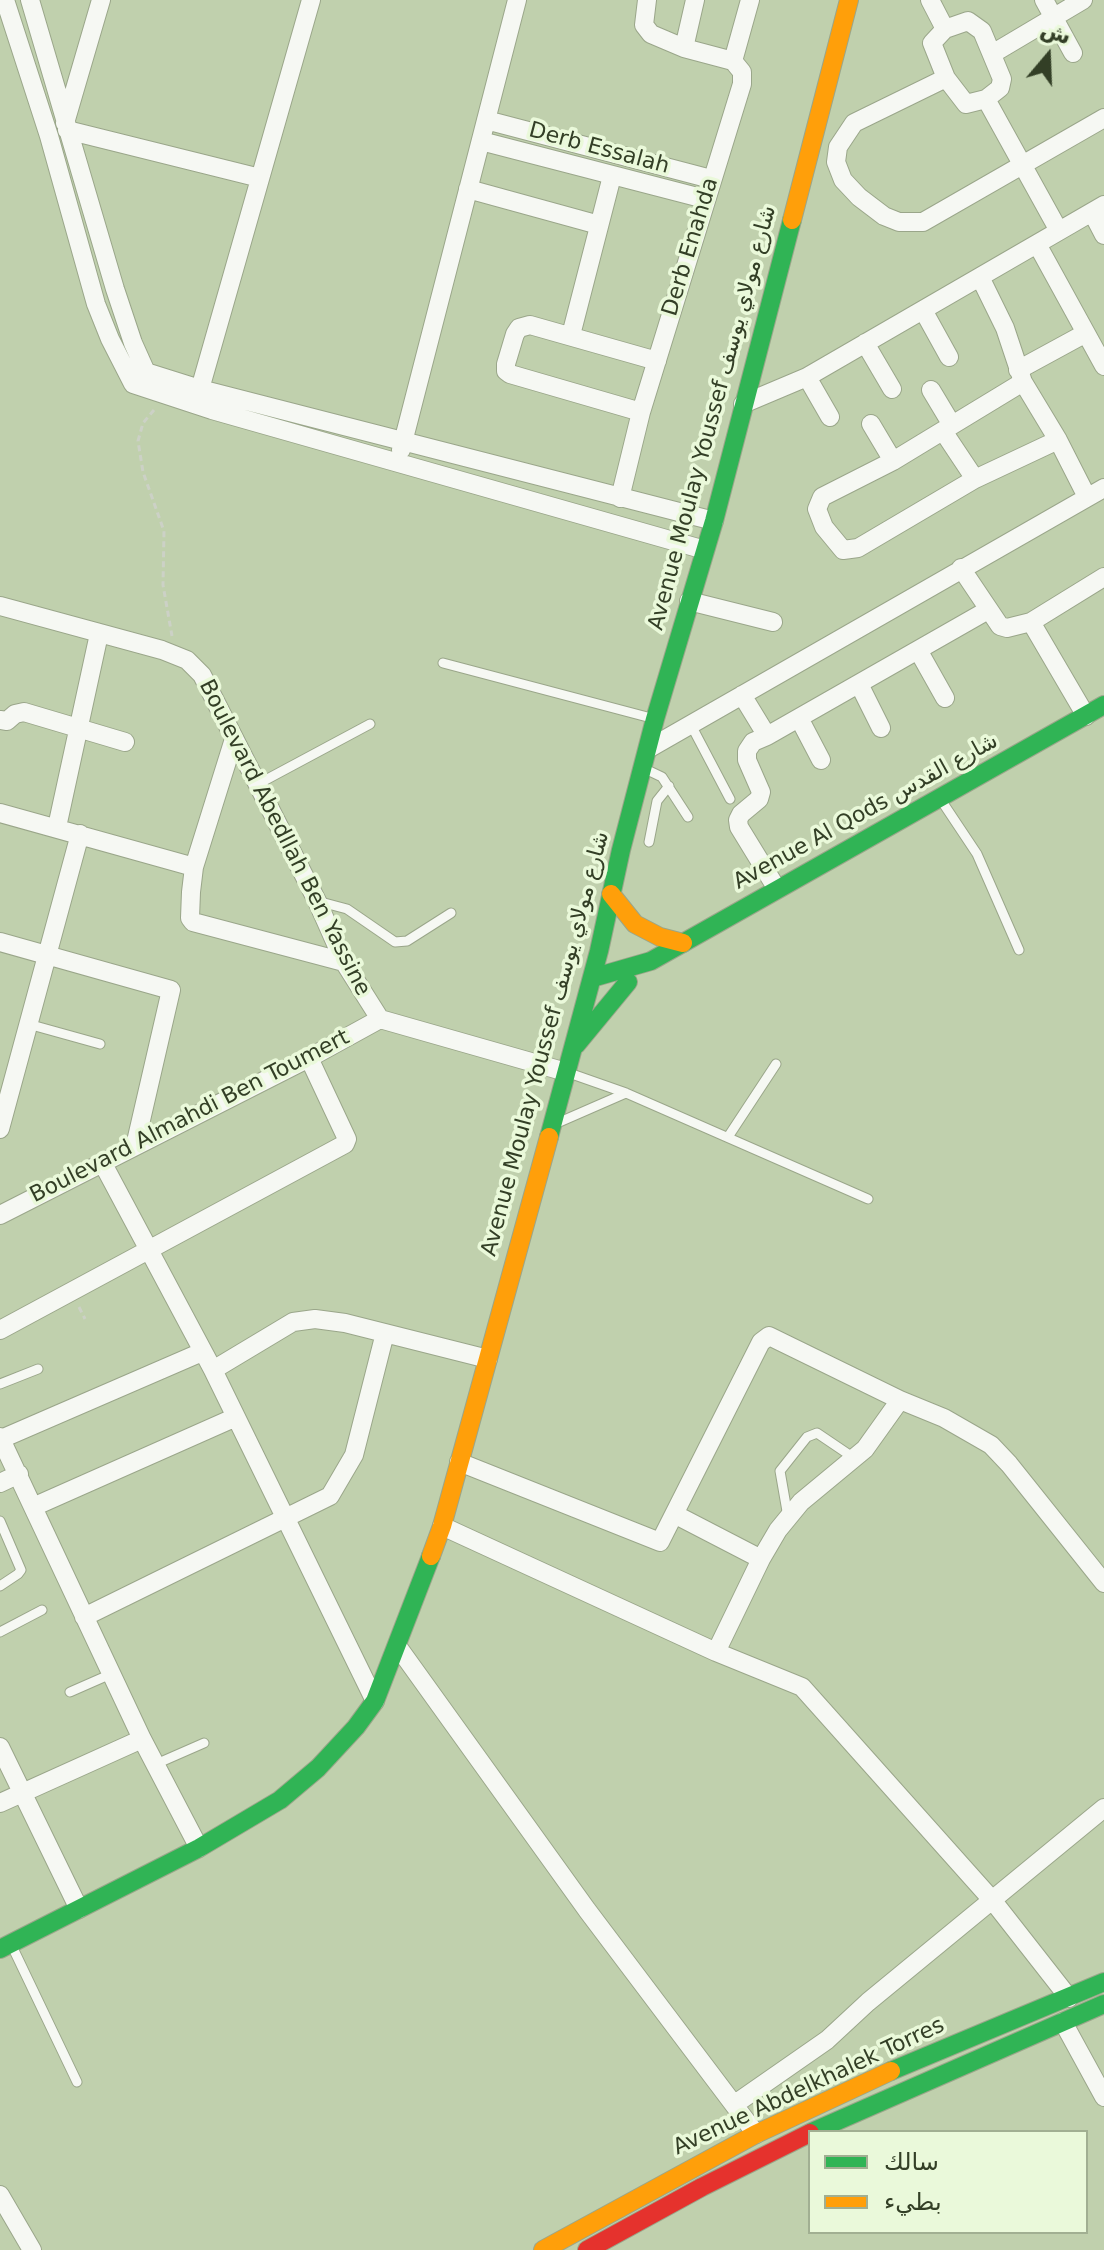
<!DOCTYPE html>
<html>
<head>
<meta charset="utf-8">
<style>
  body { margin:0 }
  #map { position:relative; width:1104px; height:2250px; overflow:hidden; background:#c0d0ad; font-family:"DejaVu Sans","Noto Sans Arabic",sans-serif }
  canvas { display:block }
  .legend { position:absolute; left:808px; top:2130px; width:280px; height:104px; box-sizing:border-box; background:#eaf9da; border:2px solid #a1af92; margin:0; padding:10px 14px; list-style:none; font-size:24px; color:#333f26 }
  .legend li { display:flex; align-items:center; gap:16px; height:40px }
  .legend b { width:40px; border:2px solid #a1af92 }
  .north { position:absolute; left:1008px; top:16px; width:80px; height:80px; -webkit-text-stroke:6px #eaf9da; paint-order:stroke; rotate:19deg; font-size:22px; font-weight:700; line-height:32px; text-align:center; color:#333f26 }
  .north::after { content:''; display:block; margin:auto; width:28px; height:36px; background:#333f26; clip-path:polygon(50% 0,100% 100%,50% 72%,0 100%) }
</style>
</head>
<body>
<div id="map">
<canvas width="1104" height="2250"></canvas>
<ul class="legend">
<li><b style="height:10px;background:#30b455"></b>سالك</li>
<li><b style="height:10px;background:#ff9f0a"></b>بطيء</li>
</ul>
<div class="north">ش</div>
</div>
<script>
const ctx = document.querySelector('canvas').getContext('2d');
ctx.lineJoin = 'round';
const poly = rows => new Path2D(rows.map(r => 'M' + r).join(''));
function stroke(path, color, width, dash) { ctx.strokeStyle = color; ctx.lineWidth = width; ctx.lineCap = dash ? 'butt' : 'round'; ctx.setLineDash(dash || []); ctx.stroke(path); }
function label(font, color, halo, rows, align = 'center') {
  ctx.font = font + ' "DejaVu Sans","Noto Sans Arabic",sans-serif'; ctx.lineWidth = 7; ctx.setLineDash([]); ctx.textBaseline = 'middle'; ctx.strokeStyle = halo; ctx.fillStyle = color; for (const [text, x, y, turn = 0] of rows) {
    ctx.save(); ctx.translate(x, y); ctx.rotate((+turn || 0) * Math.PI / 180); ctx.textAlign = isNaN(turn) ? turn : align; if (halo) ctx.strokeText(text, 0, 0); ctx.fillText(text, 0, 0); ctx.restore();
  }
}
const path = poly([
  [154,410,143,423,138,441,143,472,164,531,163,585,172,636],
  [79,1307,85,1319]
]);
const lane = poly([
  [443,663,655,719],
  [691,725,730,799],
  [643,768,662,777,688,817],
  [258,784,370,724],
  [941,800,977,854,1019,950],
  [649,842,657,801,669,786],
  [317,901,347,909,395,942,407,941,451,913],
  [28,1024,100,1044],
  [569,1073,626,1093,868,1199],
  [555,1124,626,1093],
  [728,1137,776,1064],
  [0,1384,38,1369],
  [788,1517,780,1471,807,1437,817,1433,854,1458],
  [0,1521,21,1570,18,1574,0,1586],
  [0,1632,42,1610],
  [70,1692,111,1674],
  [156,1764,204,1743],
  [11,1944,77,2082]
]);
const street = poly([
  [5,0,49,136,96,304,110,339,133,384,212,410,705,550],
  [30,0,115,289,133,343,146,372,200,389,714,521],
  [647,0,644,25,651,34,684,48,733,61],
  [930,0,945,29,932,43,946,78,966,104,986,99,1059,231],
  [1044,0,1073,53],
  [945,29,968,21,982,31,1002,79,1000,88,986,99],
  [684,48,695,0],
  [992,54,1083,0],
  [946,78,854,123,838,147,836,162,843,180,859,197,884,216,899,222,923,222,1104,118],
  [486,120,711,179],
  [65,123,101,0],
  [67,130,260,178],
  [481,141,705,199],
  [468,189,599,225],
  [1092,212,1104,235],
  [1037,244,1104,366],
  [980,277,1005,328,1023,382,1058,440,1087,497],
  [923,310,949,357],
  [571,335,612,176],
  [865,343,892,389],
  [1018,370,1086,333],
  [807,377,830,417],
  [1023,382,893,461,822,497,817,509,824,527,843,550,858,548,975,479,1058,440],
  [200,389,311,0],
  [931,390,952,425],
  [743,404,807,377,1104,205],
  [641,412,510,374,506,371,506,364,515,334,519,328,530,325,657,361],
  [871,424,893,461],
  [943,431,975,479],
  [401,450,517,0],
  [620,498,641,412,742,84,742,72,733,61,750,0],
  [961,568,1000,626,1007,628,1031,622,1086,716],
  [689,601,773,622],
  [0,606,162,650,187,660,202,675,317,901,344,962,380,1019,566,1072],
  [1031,622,1104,577],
  [918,650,945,698],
  [859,684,881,728],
  [742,695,767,736,988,610],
  [799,718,821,760],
  [0,720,7,721,15,714,24,712,125,742],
  [767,736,753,742,747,751,747,760,761,792,759,799,741,814,738,820,739,827,777,889],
  [648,749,1104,488],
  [0,813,194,867,191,892,190,918,193,922,344,962],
  [57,827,99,634],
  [194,867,234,739],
  [0,942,171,990,135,1146],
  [0,1129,80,834],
  [102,1162,213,1370,375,1701],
  [0,1215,309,1058,380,1019],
  [0,1330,345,1144,347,1139,309,1058],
  [213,1370,293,1322,315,1319,345,1323,488,1359],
  [0,1437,142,1739,199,1848],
  [1,1439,202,1352],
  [459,1462,660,1542,761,1342,769,1336,900,1400,944,1418,991,1445,1009,1464,1104,1583],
  [0,1483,19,1474],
  [33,1507,236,1417],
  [676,1515,761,1559],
  [442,1526,716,1652,802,1687,993,1901,1069,1998],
  [84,1617,330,1496,354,1455,385,1333],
  [398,1647,587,1910,756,2134],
  [716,1652,761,1559,778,1530,801,1502,865,1449,900,1400],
  [0,1747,79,1909],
  [0,1803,142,1739],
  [1063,2022,1104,2097],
  [735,2104,827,2040,868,2002,1104,1808],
  [0,2195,32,2250]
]);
const fast = poly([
  [592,978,651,961,1104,705],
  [576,1045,628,982],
  [549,1137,599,951,621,850,655,719,714,521,792,220],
  [0,1949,199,1848,280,1800,318,1768,356,1727,375,1701,431,1556],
  [891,2071,1104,1982],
  [812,2132,1104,2004]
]);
const slow = poly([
  [792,220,849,0],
  [611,894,635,924,660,937,683,943],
  [431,1556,442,1526,549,1137],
  [543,2250,756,2134,891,2071]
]);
const jam = poly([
  [587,2250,702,2187,810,2133]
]);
const streetNames = [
  ["Derb Essalah",599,149,15],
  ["Derb Enahda",691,247,-73],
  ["Avenue Moulay Youssef شارع مولاي يوسف",713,418,-75],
  ["Avenue Al Qods شارع القدس",866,812,-29],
  ["Boulevard Abedllah Ben Yassine",284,838,63],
  ["Avenue Moulay Youssef شارع مولاي يوسف",546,1044,-75],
  ["Boulevard Almahdi Ben Toumert",190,1117,-27],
  ["Avenue Abdelkhalek Torres",809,2087,-25]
];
stroke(lane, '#9aa68a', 11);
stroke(street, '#9aa68a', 20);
stroke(fast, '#9aa68a', 20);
stroke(slow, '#9aa68a', 20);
stroke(jam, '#9aa68a', 20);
stroke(path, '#ccd1c6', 3, [6, 4]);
stroke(lane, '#f6f8f3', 9);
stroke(street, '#f6f8f3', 18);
stroke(fast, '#30b455', 18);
stroke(slow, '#ff9f0a', 18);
stroke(jam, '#e5322d', 18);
label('22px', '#333f26', '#eaf9da', streetNames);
</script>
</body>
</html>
